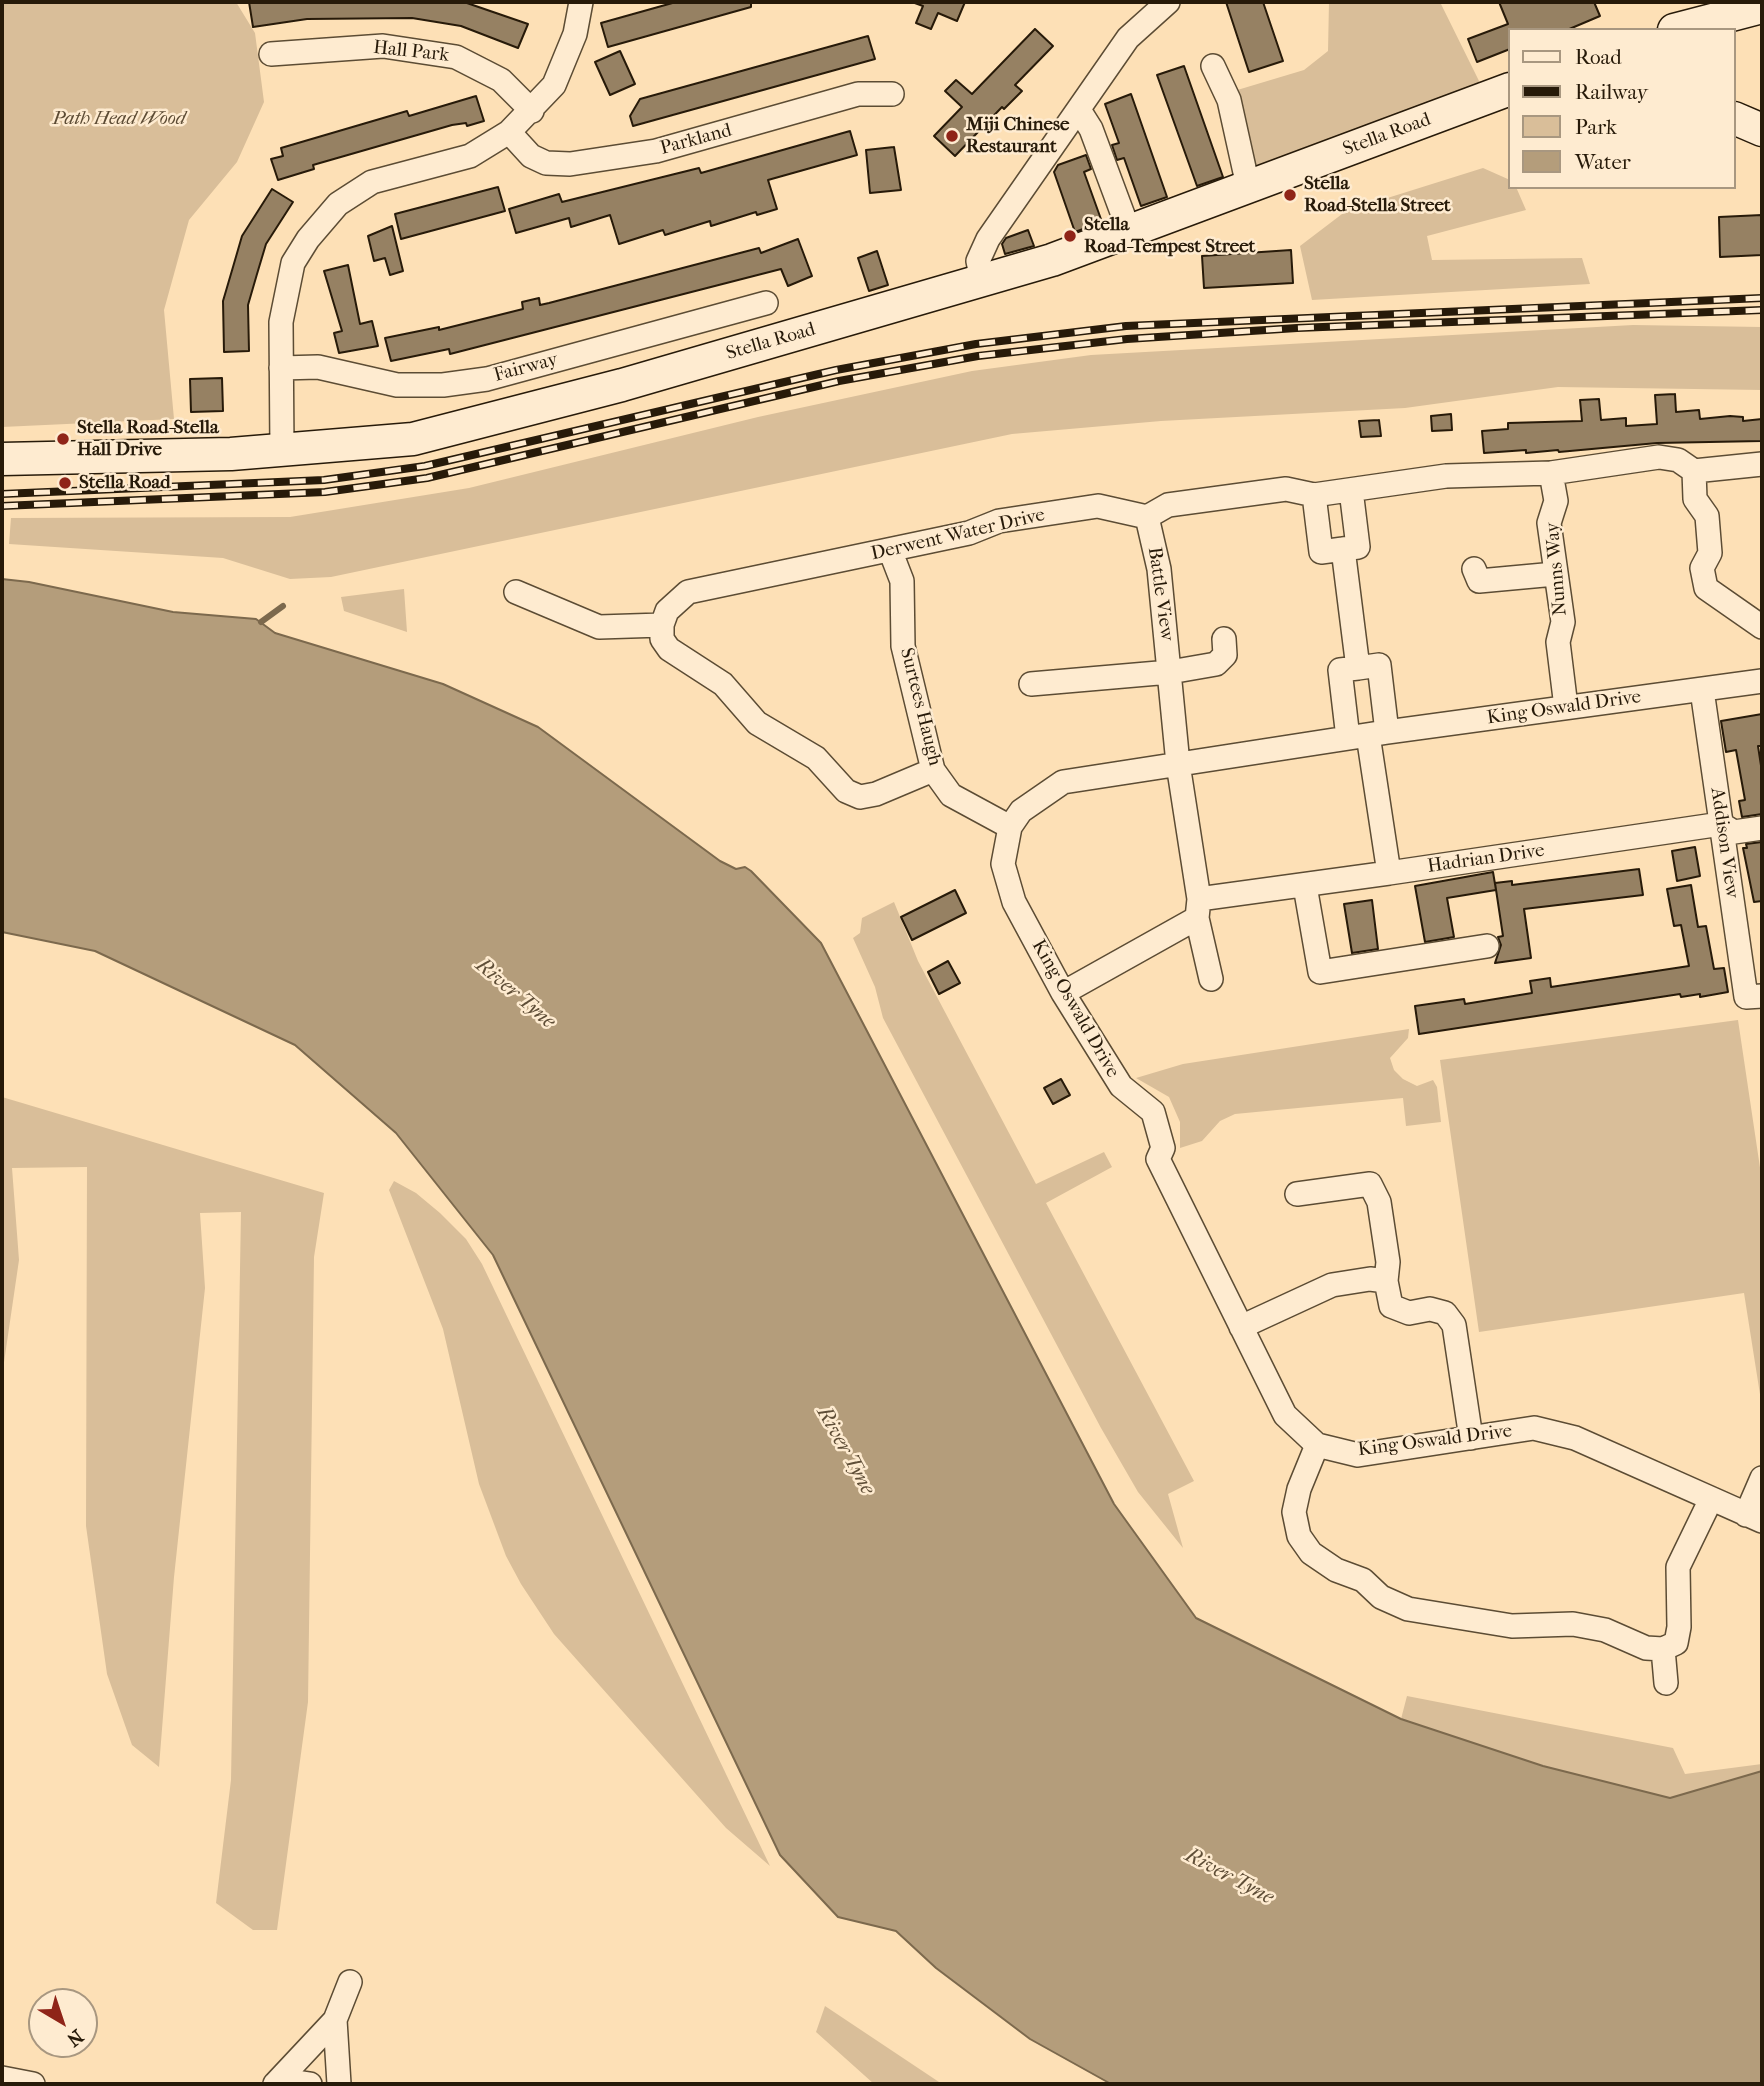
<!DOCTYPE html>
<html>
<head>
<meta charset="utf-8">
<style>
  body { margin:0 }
  #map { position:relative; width:1764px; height:2086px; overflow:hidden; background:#fde0b6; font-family:"IM FELL French Canon",serif }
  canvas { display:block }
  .frame { position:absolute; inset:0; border:4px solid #271a09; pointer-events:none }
  .legend { position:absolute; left:1508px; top:28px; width:228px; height:161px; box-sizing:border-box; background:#feebd0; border:2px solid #a89780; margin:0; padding:9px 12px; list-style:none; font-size:21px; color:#271a09 }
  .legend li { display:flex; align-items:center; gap:14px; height:35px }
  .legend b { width:35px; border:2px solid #a89780 }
  .north { position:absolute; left:28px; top:1988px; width:70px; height:70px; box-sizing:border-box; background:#feebd0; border:2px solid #a89780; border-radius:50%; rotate:141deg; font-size:19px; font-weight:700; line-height:28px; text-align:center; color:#271a09 }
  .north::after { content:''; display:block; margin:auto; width:24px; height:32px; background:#8f2418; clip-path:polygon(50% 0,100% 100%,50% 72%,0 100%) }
</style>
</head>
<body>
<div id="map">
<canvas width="1764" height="2086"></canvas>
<div class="frame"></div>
<ul class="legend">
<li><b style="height:9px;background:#feebd0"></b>Road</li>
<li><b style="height:9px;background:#271a09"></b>Railway</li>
<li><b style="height:19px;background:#d9be99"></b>Park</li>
<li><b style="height:19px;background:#b49d7b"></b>Water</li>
</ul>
<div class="north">N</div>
</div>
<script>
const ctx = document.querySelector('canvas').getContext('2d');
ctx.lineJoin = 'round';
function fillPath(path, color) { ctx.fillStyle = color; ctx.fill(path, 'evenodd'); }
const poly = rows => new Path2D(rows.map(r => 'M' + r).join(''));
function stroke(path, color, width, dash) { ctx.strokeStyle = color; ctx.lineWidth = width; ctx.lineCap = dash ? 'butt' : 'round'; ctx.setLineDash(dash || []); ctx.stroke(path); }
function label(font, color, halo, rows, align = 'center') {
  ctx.font = font + ' "IM FELL French Canon",serif'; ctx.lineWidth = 5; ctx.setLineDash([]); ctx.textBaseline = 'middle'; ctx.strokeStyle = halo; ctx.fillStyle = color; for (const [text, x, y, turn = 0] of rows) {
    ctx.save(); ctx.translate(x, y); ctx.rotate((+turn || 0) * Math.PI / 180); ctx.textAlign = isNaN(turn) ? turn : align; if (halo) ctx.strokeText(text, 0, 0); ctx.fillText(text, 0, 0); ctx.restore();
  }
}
const green = poly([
  [2,2,236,2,255,33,264,102,237,162,189,220,164,310,174,419,2,427],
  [1329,2,1440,2,1480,83,1254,173,1234,91,1304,70,1328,51],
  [1483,168,1510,180,1510,187,1516,187,1526,210,1427,236,1432,260,1582,258,1590,284,1312,300,1300,246,1346,211],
  [1633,325,1762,327,1762,390,1558,387,1405,408,1161,421,1012,434,331,577,290,579,223,558,9,544,11,518,290,517,469,488,758,417,972,371,1091,355],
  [404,589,407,632,344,611,341,597],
  [894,902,918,961,1036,1184,1104,1152,1112,1167,1046,1203,1194,1481,1168,1494,1183,1548,1138,1492,1101,1428,883,1018,875,987,853,938,860,933,862,918],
  [1738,1020,1762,1181,1762,1407,1744,1293,1479,1332,1440,1060],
  [1409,1029,1408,1038,1390,1058,1394,1070,1403,1079,1417,1086,1433,1080,1437,1087,1441,1122,1406,1126,1403,1098,1235,1114,1220,1121,1202,1141,1180,1148,1180,1122,1169,1097,1136,1078,1183,1064],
  [2,1097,324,1193,314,1257,308,1702,277,1930,253,1930,216,1903,231,1780,241,1212,200,1213,205,1288,174,1577,159,1767,132,1745,107,1674,86,1526,87,1167,12,1168,19,1260,2,1376],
  [394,1181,416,1193,440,1213,466,1239,482,1264,770,1866,726,1828,554,1634,521,1584,506,1556,479,1484,443,1329,389,1190],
  [1407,1696,1673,1748,1685,1774,1762,1764,1762,1771,1670,1798,1543,1766,1401,1719],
  [825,2006,942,2084,874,2084,816,2032]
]);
const water = poly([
  [2,579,29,582,173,612,256,619,275,633,443,684,538,727,720,861,736,869,745,867,751,871,821,943,1114,1504,1196,1618,1401,1719,1543,1766,1670,1798,1762,1771,1762,2084,1111,2084,1030,2039,936,1968,896,1931,838,1917,780,1855,493,1255,396,1133,295,1045,95,951,2,932,2,579]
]);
const stream = poly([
  [261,622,283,606]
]);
const building = poly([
  [249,2,464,2,528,24,518,48,461,26,412,18,307,19,253,27,249,2],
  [676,2,751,2,751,7,608,47,601,23,676,2],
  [912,2,965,2,957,21,938,13,931,29,916,23,923,6,912,2],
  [1226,2,1263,2,1283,61,1249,72,1226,2],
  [1499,2,1594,2,1600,16,1567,30,1510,30,1510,49,1477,62,1468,39,1508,24,1499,2],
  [1035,29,1053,46,1015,85,1022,91,1004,109,1002,107,955,156,934,136,962,107,945,91,956,80,972,94,1035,29],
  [868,36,875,59,633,126,630,116,640,99,868,36],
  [620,51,635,84,610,95,595,62,620,51],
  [1184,66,1223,177,1197,186,1157,75,1184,66],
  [1131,94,1167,197,1141,206,1124,158,1117,160,1112,145,1119,143,1105,104,1131,94],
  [476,96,484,121,467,126,466,123,452,125,313,165,314,169,278,180,271,159,283,156,281,148,407,111,409,116,476,96],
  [850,131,857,155,768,180,777,209,757,215,756,212,711,226,710,221,665,235,663,230,619,244,610,215,571,227,569,218,516,233,509,209,559,194,562,202,699,168,701,173,850,131],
  [894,147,901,190,870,193,866,150,894,147],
  [1086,155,1091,169,1084,172,1102,222,1075,232,1054,172,1058,165,1086,155],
  [498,187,505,211,401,239,395,214,498,187],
  [272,189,293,202,266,244,257,274,248,305,249,351,224,352,223,301,233,267,242,236,272,189],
  [1762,215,1762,255,1720,257,1719,217,1762,215],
  [392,226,403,271,390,275,385,258,374,261,368,236,392,226],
  [1028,230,1034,246,1005,254,1002,244,1006,238,1028,230],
  [798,239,812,276,788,286,781,269,450,354,449,349,391,361,385,338,439,327,439,330,523,309,522,302,539,298,540,305,549,303,759,248,761,253,798,239],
  [1291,250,1293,283,1204,288,1202,256,1291,250],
  [877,251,888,285,869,291,858,258,877,251],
  [348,265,360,324,372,321,378,346,339,353,334,333,342,331,324,271,348,265],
  [222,378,223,411,191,412,190,379,222,378],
  [1675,394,1676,412,1699,410,1700,419,1730,416,1743,417,1743,421,1762,419,1762,441,1657,443,1559,452,1558,450,1526,453,1526,450,1484,453,1482,431,1508,429,1508,423,1582,421,1580,400,1599,399,1601,420,1626,418,1626,426,1657,424,1655,395,1675,394],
  [1451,414,1452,430,1432,431,1431,416,1451,414],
  [1379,420,1381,436,1361,437,1359,421,1379,420],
  [1762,714,1762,746,1758,746,1762,772,1762,814,1742,817,1739,801,1745,800,1736,750,1726,752,1721,721,1762,714],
  [1762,842,1762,901,1754,902,1743,848,1747,848,1746,844,1762,842],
  [1695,847,1700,876,1677,881,1672,851,1695,847],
  [1639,869,1643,895,1524,909,1531,958,1495,963,1501,945,1498,937,1503,936,1495,883,1512,881,1512,885,1639,869],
  [1493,872,1496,890,1447,898,1454,937,1425,942,1415,886,1493,872],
  [1691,885,1698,927,1706,926,1714,969,1724,968,1728,992,1700,997,1700,994,1681,997,1680,994,1419,1034,1415,1006,1464,999,1465,1004,1532,993,1530,981,1550,978,1551,987,1689,966,1681,925,1674,926,1667,889,1691,885],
  [955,890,966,913,912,940,901,917,955,890],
  [1372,900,1378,949,1352,953,1344,904,1372,900],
  [948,961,960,983,939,994,928,972,948,961],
  [1061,1079,1070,1095,1053,1104,1044,1088,1061,1079]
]);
const street = poly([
  [271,54,383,46,456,57,501,80,532,111],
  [1213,66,1229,100,1248,186],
  [1079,110,1091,129,1129,231],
  [509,132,531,156,546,163,570,164,656,151,858,94,892,94],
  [982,281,978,261,988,239,1128,38,1168,2],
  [281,368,318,367,397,385,443,385,487,379,766,303],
  [282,451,281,322,293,263,308,239,338,204,372,182,470,156,509,132,554,85,575,34,581,2],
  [1694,471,1695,499,1707,516,1710,553,1702,568,1706,588,1762,627],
  [1551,473,1556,501,1549,523,1563,622,1558,642,1566,707],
  [1314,495,1321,552,1358,547,1351,490],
  [1343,549,1358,668,1340,670,1348,738],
  [890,550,902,581,903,646,933,770,951,795,1010,827],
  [1474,569,1479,581,1555,574],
  [516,592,599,627,662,625],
  [1358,668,1379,665,1387,732],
  [1762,681,1387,732,1063,782,1021,811,1010,827,1003,864,1014,902,1063,993,1121,1086,1153,1112,1163,1148,1158,1159,1285,1415,1317,1445,1358,1455,1534,1428,1575,1438,1762,1521],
  [1031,684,1170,672,1216,664,1225,655,1224,639],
  [1702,690,1746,997,1762,996],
  [1368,735,1389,873,1721,824,1734,832,1762,828],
  [933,770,876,794,860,797,846,791,816,758,757,723,723,684,669,649,662,639,662,625,667,611,688,592,969,533,999,521,1098,506,1147,517,1168,505,1286,489,1314,495,1446,476,1551,473,1659,457,1678,460,1694,471,1762,464],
  [1305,886,1320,972,1487,946],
  [1199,899,1389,873],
  [1197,918,1211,979],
  [1063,993,1197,918,1199,899,1178,764,1159,569,1147,517],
  [1297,1194,1370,1184,1379,1202,1388,1262,1386,1281],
  [1241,1327,1332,1285,1370,1279,1386,1281,1391,1306,1409,1313,1430,1309,1445,1313,1454,1325,1471,1438],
  [1317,1445,1299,1489,1294,1512,1299,1536,1311,1553,1336,1570,1363,1580,1381,1597,1408,1609,1512,1626,1573,1624,1605,1630,1646,1648,1663,1649],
  [1746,1515,1762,1478],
  [1666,1683,1663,1649,1676,1643,1679,1627,1678,1567,1711,1499],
  [335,2020,350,1982],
  [2,2078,33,2084],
  [275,2084,335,2020,339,2084],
  [275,2084,290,2081,310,2084]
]);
const secondary = poly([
  [1674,30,1762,7],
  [1734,118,1762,130],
  [2,459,231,454,413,439,622,385,1052,260,1510,89]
]);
const rail = poly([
  [2,494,324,480,425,466,836,370,976,344,1126,326,1762,298],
  [2,506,325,492,427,478,839,381,978,356,1127,339,1297,328,1762,310]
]);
const markers = [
  [952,136,7,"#8f2418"],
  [1290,195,7,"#8f2418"],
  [1070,236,7,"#8f2418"],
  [63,439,7,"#8f2418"],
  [65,483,7,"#8f2418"]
];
const streetNames = [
  ["Hall Park",411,52,6],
  ["Stella Road",1387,135,-20],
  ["Parkland",696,140,-15],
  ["Stella Road",771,342,-16],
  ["Fairway",526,368,-15],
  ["Derwent Water Drive",958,535,-13],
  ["Nunns Way",1557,569,-95],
  ["Battle View",1160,594,82],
  ["Surtees Haugh",920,707,76],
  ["King Oswald Drive",1564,708,-8],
  ["Addison View",1724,843,82],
  ["Hadrian Drive",1486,859,-8],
  ["King Oswald Drive",1075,1009,60],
  ["King Oswald Drive",1435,1441,-7]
];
const parkNames = [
  ["Path Head Wood",119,119]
];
const poiNames = [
  ["Miji Chinese",966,125],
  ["Restaurant",966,147],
  ["Stella",1304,184],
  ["Road-Stella Street",1304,206],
  ["Stella",1084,225],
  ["Road-Tempest Street",1084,247],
  ["Stella Road-Stella",77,428],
  ["Hall Drive",77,450],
  ["Stella Road",79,483]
];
const waterNames = [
  ["River Tyne",515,994,40],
  ["River Tyne",845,1451,61],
  ["River Tyne",1229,1877,28]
];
fillPath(green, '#d9be99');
fillPath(water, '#b49d7b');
stroke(water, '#7c694d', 2);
stroke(stream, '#7c694d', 6);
fillPath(building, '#968163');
stroke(building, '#271a09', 2);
stroke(street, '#5c4c34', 26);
stroke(secondary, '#271a09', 35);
stroke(street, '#feebd0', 23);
stroke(secondary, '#feebd0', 32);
stroke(rail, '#271a09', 8);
stroke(rail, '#feebd0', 5, [16]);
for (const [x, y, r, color] of markers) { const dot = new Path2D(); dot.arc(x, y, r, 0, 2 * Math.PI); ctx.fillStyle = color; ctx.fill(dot); stroke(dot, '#feebd0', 2.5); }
label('19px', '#271a09', '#feebd0', streetNames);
label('italic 19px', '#5c4b34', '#feebd0', parkNames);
label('bold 19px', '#271a09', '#feebd0', poiNames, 'left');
label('italic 21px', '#5f4e37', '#feebd0', waterNames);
</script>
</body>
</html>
